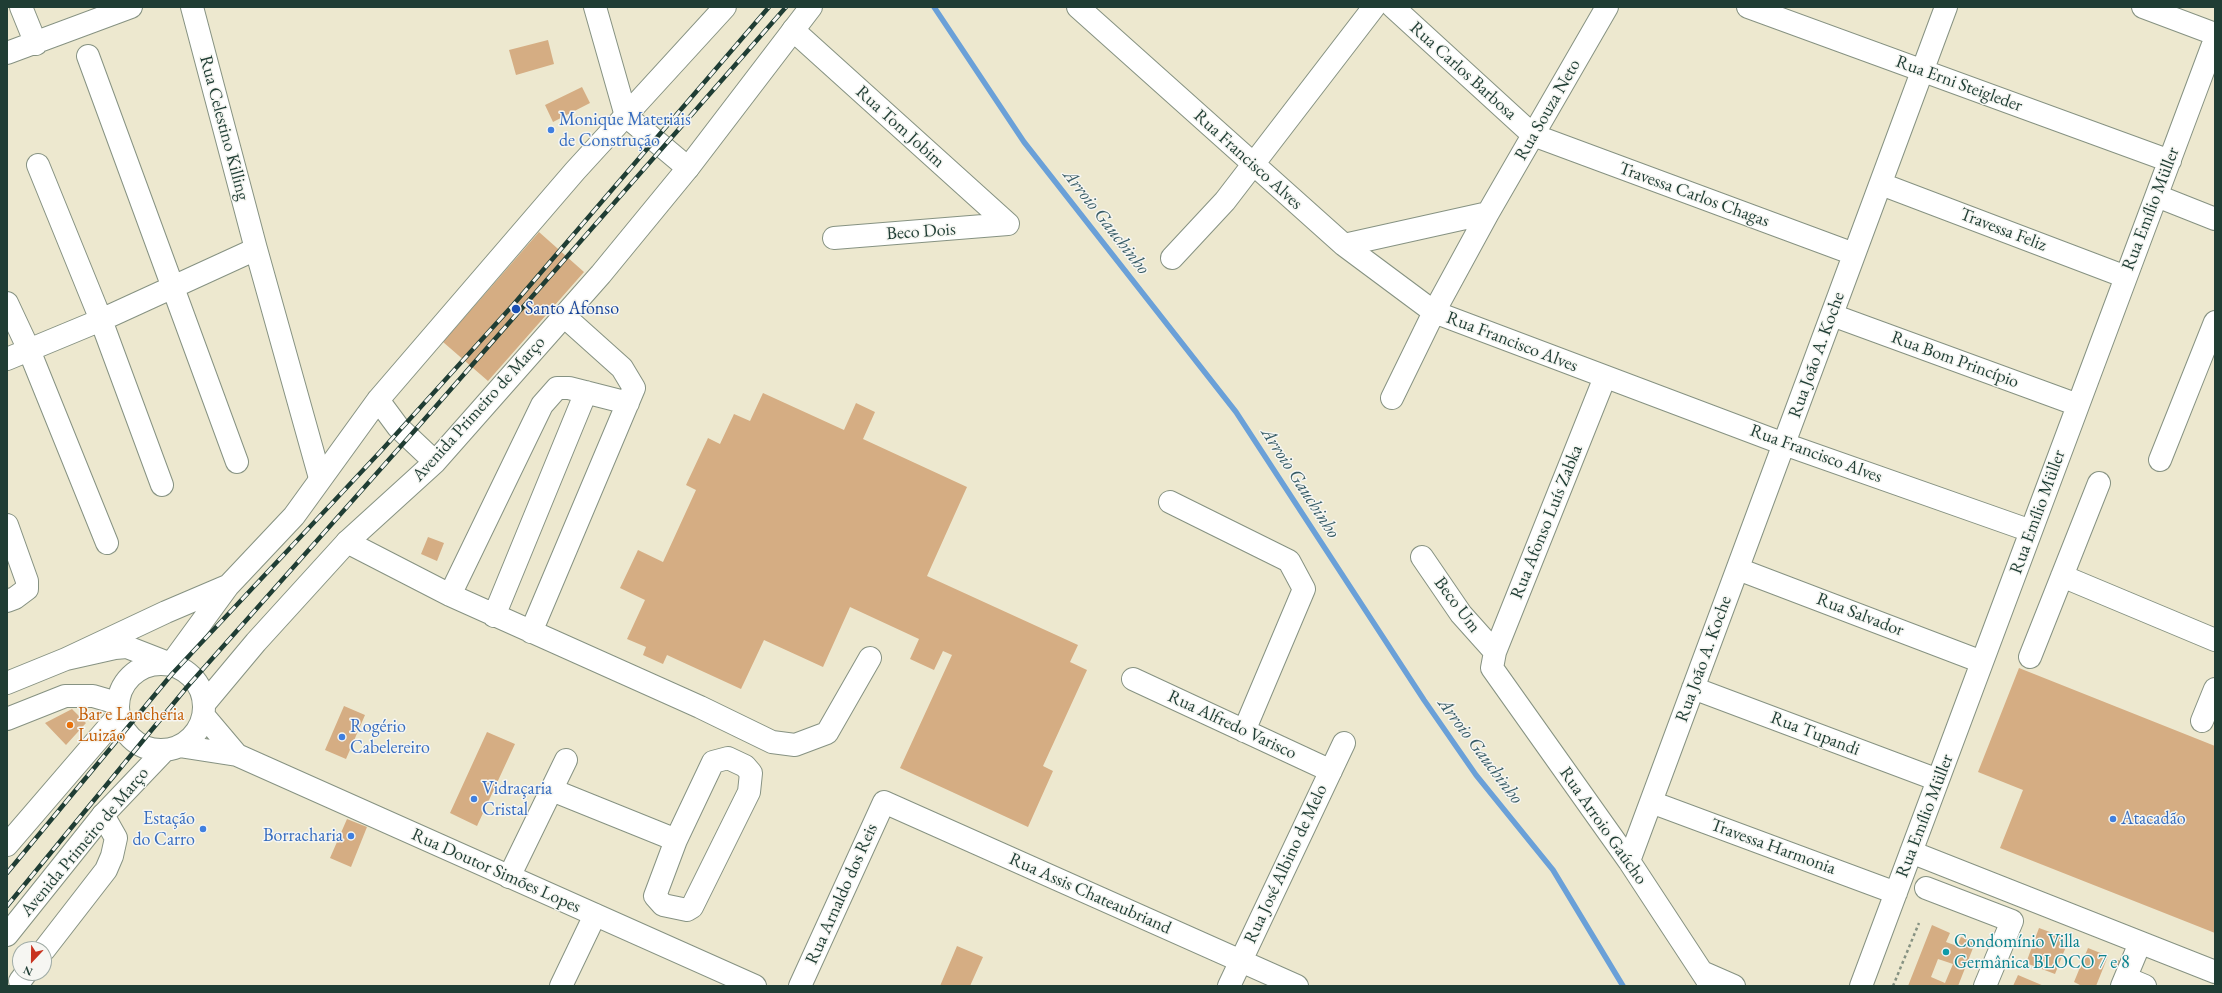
<!DOCTYPE html>
<html>
<head>
<meta charset="utf-8">
<style>
  body { margin:0 }
  #map { position:relative; width:2222px; height:993px; overflow:hidden; background:#ede8cf; font-family:"EB Garamond",serif }
  canvas { display:block }
  .frame { position:absolute; inset:0; border:8px solid #1f3d34; pointer-events:none }
  .north { position:absolute; left:12px; top:941px; width:40px; height:40px; box-sizing:border-box; background:#f6f6f2; border:1px solid #a0aca6; border-radius:50%; rotate:202deg; font-size:11px; font-weight:700; line-height:16px; text-align:center; color:#1f3d34 }
  .north::after { content:''; display:block; margin:auto; width:14px; height:18px; background:#c8321e; clip-path:polygon(50% 0,100% 100%,50% 72%,0 100%) }
</style>
</head>
<body>
<div id="map">
<canvas width="2222" height="993"></canvas>
<div class="frame"></div>
<div class="north">N</div>
</div>
<script>
const ctx = document.querySelector('canvas').getContext('2d');
ctx.lineJoin = 'round';
const poly = rows => new Path2D(rows.map(r => 'M' + r).join(''));
function stroke(path, color, width, dash) { ctx.strokeStyle = color; ctx.lineWidth = width; ctx.lineCap = dash ? 'butt' : 'round'; ctx.setLineDash(dash || []); ctx.stroke(path); }
function fillPath(path, color) { ctx.fillStyle = color; ctx.fill(path, 'evenodd'); }
function label(font, color, halo, rows, align = 'center') {
  ctx.font = font + ' "EB Garamond",serif'; ctx.lineWidth = 3; ctx.setLineDash([]); ctx.textBaseline = 'middle'; ctx.strokeStyle = halo; ctx.fillStyle = color; for (const [text, x, y, turn = 0] of rows) {
    ctx.save(); ctx.translate(x, y); ctx.rotate((+turn || 0) * Math.PI / 180); ctx.textAlign = isNaN(turn) ? turn : align; if (halo) ctx.strokeText(text, 0, 0); ctx.fillText(text, 0, 0); ctx.restore();
  }
}
const stream = poly([
  [934,7,1024,142,1236,412,1424,700,1476,775,1553,870,1623,986]
]);
const building = poly([
  [548,40,554,64,516,75,509,50],
  [582,87,590,103,553,122,545,105],
  [539,232,584,272,488,381,443,342],
  [763,393,844,430,856,403,875,412,863,439,967,487,927,576,1078,645,1070,662,1087,670,1043,766,1053,771,1028,827,900,768,952,655,943,651,934,670,910,659,919,639,850,607,823,667,764,640,741,689,667,655,663,664,643,655,646,647,627,639,645,600,620,588,638,550,663,562,696,490,686,485,708,438,720,444,734,414,750,421],
  [428,537,444,543,437,561,421,554],
  [2019,668,2215,746,2215,933,2000,848,2023,790,1978,772],
  [344,706,365,715,346,759,325,750],
  [72,709,86,723,66,745,45,723],
  [487,732,515,744,477,826,450,813],
  [347,819,367,827,351,867,330,858],
  [1932,925,1950,933,1946,942,1957,946,1961,937,1975,943,1958,986,1908,986],
  [1938,959,1953,964,1945,983,1931,977],
  [2039,928,2069,939,2055,974,2026,963],
  [957,946,983,957,970,986,940,986],
  [2088,948,2108,956,2096,986,2082,986,2074,982],
  [2115,959,2126,963,2123,970,2112,966],
  [2018,975,2044,986,2013,986]
]);
const path = poly([
  [1893,986,1919,923]
]);
const minor = poly([
  [21,7,36,44],
  [192,7,256,249],
  [595,7,626,116,688,168],
  [1078,7,1344,245,1434,312,1784,444,2031,531],
  [1393,7,1533,135,1854,254],
  [1748,7,2170,161],
  [2143,7,2215,34],
  [793,30,1008,224],
  [7,53,131,7],
  [88,56,237,462],
  [38,165,101,320,162,485],
  [1881,184,2126,277],
  [2157,196,2215,219],
  [834,238,1008,224],
  [1344,245,1488,213],
  [1172,258,1225,201,1374,7],
  [7,303,29,350,107,543],
  [1832,315,2078,405],
  [7,359,101,320,256,249,320,478],
  [1605,377,1495,652,1492,668,1629,861,1711,986],
  [1392,398,1434,312,1488,213,1607,7],
  [2160,460,2215,322],
  [1170,502,1289,561,1304,589,1244,731],
  [7,525,27,581,27,589,15,598,7,601],
  [347,542,450,595,700,707,772,742,795,745,827,733,870,658],
  [1422,557,1461,614,1495,652],
  [1738,569,1982,662],
  [2062,576,2215,640],
  [450,595,542,405,557,388,569,388,628,403],
  [494,616,586,392],
  [531,632,634,388,622,368,564,316],
  [2030,657,2099,483],
  [1133,679,1331,771],
  [1693,688,1938,780],
  [2202,721,2215,689],
  [552,790,676,840,713,762,728,758,745,766,751,773,749,792,692,907,687,910,663,905,655,896,676,840],
  [1651,802,1896,893],
  [1911,852,2215,972],
  [1629,861,1946,7],
  [509,877,566,760],
  [1926,888,2012,921,1985,986],
  [44,950,106,870,112,856,116,838,103,815],
  [1702,972,1734,986],
  [2126,978,2145,986],
  [20,981,26,973],
  [561,986,595,915],
  [800,986,884,802,1297,986],
  [1229,986,1344,743],
  [1861,986,2215,39],
  [2122,986,2140,943]
]);
const major = poly([
  [378,400,398,427,435,462],
  [66,659,166,612,227,586],
  '118 707a43 43 0 1 1 86 0a43 43 0 1 1-86 0Z',
  [171,664,228,586,294,516,378,400,575,171,725,7],
  [7,683,66,659,115,648,127,647,168,663],
  [205,703,256,642,347,542,435,462,601,274,688,168,811,7],
  [204,716,237,755],
  [7,719,65,696,93,696,117,703],
  [179,746,237,755,755,986],
  [7,845,118,716],
  [7,935,103,815,165,750]
]);
const rail = poly([
  [7,873,172,674,380,452,513,305,769,7],
  [7,906,187,687,409,437,786,7]
]);
const markers = [
  [551,130,4,"#3f7fe0"],
  [516,309,5,"#1a4fb4"],
  [70,725,4,"#e8710a"],
  [342,737,4,"#3f7fe0"],
  [474,799,4,"#3f7fe0"],
  [2113,819,4,"#3f7fe0"],
  [203,829,4,"#3f7fe0"],
  [351,836,4,"#3f7fe0"],
  [1946,952,4,"#0f9aa8"]
];
const streetNames = [
  ["Rua Carlos Barbosa",1463,71,42],
  ["Rua Erni Steigleder",1959,84,20],
  ["Rua Souza Neto",1548,110,-60],
  ["Rua Tom Jobim",900,127,42],
  ["Rua Celestino Killing",224,128,75],
  ["Rua Francisco Alves",1248,160,42],
  ["Travessa Carlos Chagas",1694,195,20],
  ["Rua Emílio Müller",2151,209,-69],
  ["Travessa Feliz",2003,230,21],
  ["Beco Dois",921,232,-4],
  ["Rua Francisco Alves",1512,342,21],
  ["Rua João A. Koche",1817,355,-70],
  ["Rua Bom Princípio",1955,360,20],
  ["Avenida Primeiro de Março",479,409,-48],
  ["Rua Francisco Alves",1816,454,20],
  ["Rua Emílio Müller",2038,512,-70],
  ["Rua Afonso Luís Zabka",1547,522,-68],
  ["Beco Um",1457,605,53],
  ["Rua Salvador",1860,615,21],
  ["Rua João A. Koche",1704,659,-70],
  ["Rua Alfredo Varisco",1232,725,25],
  ["Rua Tupandi",1815,734,21],
  ["Rua Emílio Müller",1925,816,-69],
  ["Rua Arroio Gaúcho",1603,826,55],
  ["Avenida Primeiro de Março",85,842,-50],
  ["Travessa Harmonia",1773,847,20],
  ["Rua José Albino de Melo",1286,864,-65],
  ["Rua Doutor Simões Lopes",496,871,24],
  ["Rua Arnaldo dos Reis",842,894,-66],
  ["Rua Assis Chateaubriand",1090,894,24]
];
const shopNames = [
  ["Monique Materiais",559,120],
  ["de Construção",559,141],
  ["Rogério",350,727],
  ["Cabelereiro",350,748],
  ["Vidraçaria",482,789],
  ["Cristal",482,810],
  ["Estação",195,819,"right"],
  ["do Carro",195,840,"right"],
  ["Atacadão",2121,819],
  ["Borracharia",343,836,"right"]
];
const transitNames = [
  ["Santo Afonso",525,309]
];
const foodNames = [
  ["Bar e Lancheria",78,715],
  ["Luizão",78,736]
];
const cultureNames = [
  ["Condomínio Villa",1954,942],
  ["Germânica BLOCO 7 e 8",1954,963]
];
const waterNames = [
  ["Arroio Gauchinho",1106,222,52],
  ["Arroio Gauchinho",1300,483,57],
  ["Arroio Gauchinho",1480,751,53]
];
stroke(stream, '#6aa0d8', 5.5);
fillPath(building, '#d5ad83');
stroke(minor, '#869282', 24);
stroke(major, '#869282', 24);
stroke(path, '#869282', 2.5, [3, 3]);
stroke(minor, '#fff', 22);
stroke(major, '#fff', 22);
stroke(rail, '#1f3d34', 4.5);
stroke(rail, '#f6f6f2', 3, [9]);
for (const [x, y, r, color] of markers) { const dot = new Path2D(); dot.arc(x, y, r, 0, 2 * Math.PI); ctx.fillStyle = color; ctx.fill(dot); stroke(dot, '#f6f6f2', 1.5); }
label('18px', '#1f3d34', '#f6f6f2', streetNames);
label('18px', '#366cbe', '#f6f6f2', shopNames, 'left');
label('18px', '#164399', '#f6f6f2', transitNames, 'left');
label('18px', '#c56008', '#f6f6f2', foodNames, 'left');
label('18px', '#0d838f', '#f6f6f2', cultureNames, 'left');
label('italic 19px', '#365b65', '#f6f6f2', waterNames);
</script>
</body>
</html>
